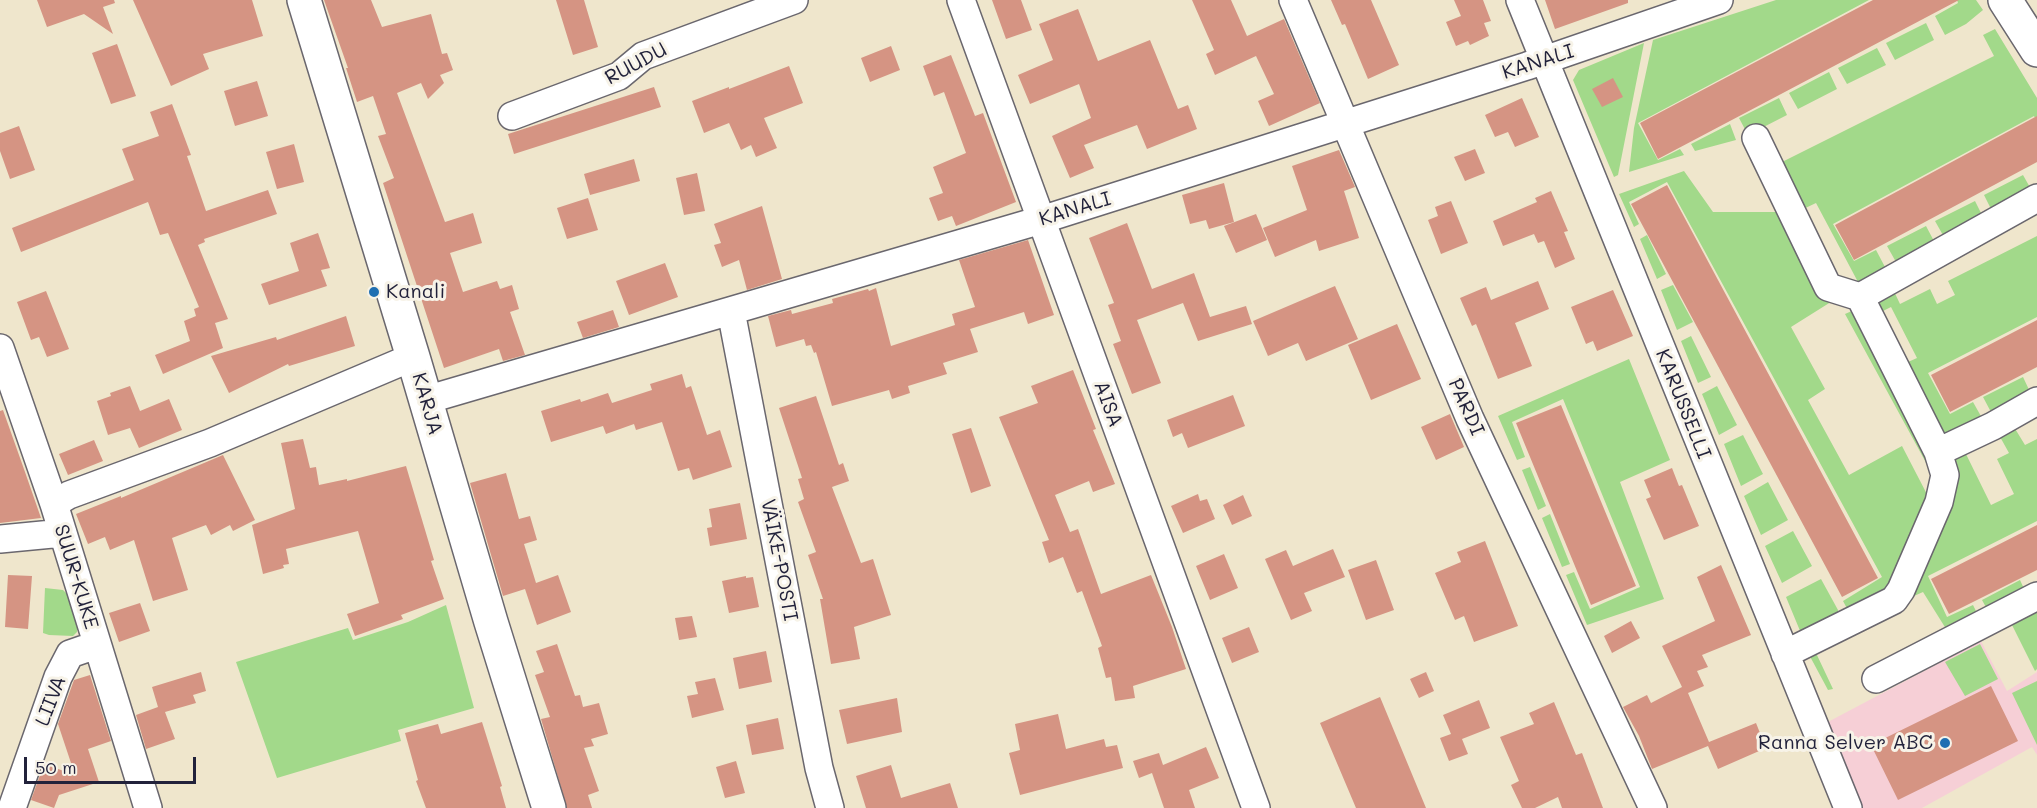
<!DOCTYPE html>
<html>
<head>
<meta charset="utf-8">
<style>
  body { margin:0 }
  #map { position:relative; width:2037px; height:808px; overflow:hidden; background:#efe6cc; font-family:Mali,sans-serif }
  canvas { display:block }
  .scale { position:absolute; left:24px; top:757px; width:172px; height:27px; box-sizing:border-box; border:3px solid #22223b; border-top:0; padding-left:8px; font-size:18px; line-height:21px; white-space:nowrap; color:#22223b; -webkit-text-stroke:4px #f7f3e8; paint-order:stroke }
</style>
</head>
<body>
<div id="map">
<canvas width="2037" height="808"></canvas>
<div class="scale">50 m</div>
</div>
<script>
const ctx = document.querySelector('canvas').getContext('2d');
ctx.lineJoin = 'round';
function fillPath(path, color) { ctx.fillStyle = color; ctx.fill(path, 'evenodd'); }
const poly = rows => new Path2D(rows.map(r => 'M' + r).join(''));
function stroke(path, color, width, dash) { ctx.strokeStyle = color; ctx.lineWidth = width; ctx.lineCap = dash ? 'butt' : 'round'; ctx.setLineDash(dash || []); ctx.stroke(path); }
function label(font, color, halo, rows, align = 'center') {
  ctx.font = font + ' Mali,sans-serif'; ctx.lineWidth = 6; ctx.setLineDash([]); ctx.textBaseline = 'middle'; ctx.strokeStyle = halo; ctx.fillStyle = color; for (const [text, x, y, turn = 0] of rows) {
    ctx.save(); ctx.translate(x, y); ctx.rotate((+turn || 0) * Math.PI / 180); ctx.textAlign = isNaN(turn) ? turn : align; if (halo) ctx.strokeText(text, 0, 0); ctx.fillText(text, 0, 0); ctx.restore();
  }
}
const built = poly([
  [1981,641,2007,691,2037,672,2037,755,2032,747,1922,808,1862,808,1826,723]
]);
const green = poly([
  [1776,0,1869,0,1638,123,1658,160,1680,149,1684,155,1629,172,1634,128,1653,40],
  [1957,0,1976,0,1983,10,1966,24,1945,35,1935,16,1958,3],
  [1926,23,1934,40,1895,60,1886,43],
  [1995,29,2037,98,2037,122,2034,116,1833,224,1854,261,1876,250,1885,267,1858,282,1816,203,1797,212,1778,164,1994,56,1983,35],
  [1644,43,1618,175,1614,177,1573,80,1579,70],
  [1877,48,1886,65,1847,84,1838,68],
  [1829,72,1837,89,1798,109,1789,93],
  [1779,98,1787,115,1748,135,1739,118],
  [1730,124,1736,140,1695,151,1691,144],
  [1684,171,1713,212,1781,212,1834,300,1791,327,1825,389,1808,400,1849,475,1902,446,1931,502,1890,595,1850,614,1843,601,1882,577,1667,182,1629,202,1639,224,1634,227,1619,194],
  [2023,175,2032,191,1992,211,1984,195],
  [1975,201,1983,217,1944,237,1935,221],
  [1926,226,1935,243,1896,262,1887,246],
  [1647,235,1666,274,1657,279,1640,239],
  [2037,236,2037,317,1928,373,1950,414,1973,402,1982,418,1941,437,1899,366,1917,358,1891,307,1873,316,1870,296,1891,285,1900,304,1930,289,1937,304,1955,295,1948,281],
  [1673,285,1693,322,1677,330,1661,290],
  [1854,310,1927,440,1936,481,1845,314],
  [1691,336,1711,377,1698,383,1681,341],
  [1629,359,1670,460,1620,482,1664,599,1587,625,1566,575,1574,572,1590,609,1640,587,1563,399,1512,422,1525,457,1517,460,1498,416],
  [2023,377,2031,394,1992,414,1983,397],
  [1717,386,1737,425,1719,435,1702,394],
  [2014,427,2025,445,2037,439,2037,521,1928,576,1947,617,1973,605,1978,615,1948,632,1923,592,1905,600,1946,462,1965,452,1991,505,2014,494,1997,459,2009,453,1999,435],
  [1743,435,1763,474,1741,486,1724,444],
  [1530,467,1546,506,1538,510,1522,470],
  [1768,482,1788,520,1761,535,1744,496],
  [1550,514,1570,564,1562,567,1542,518],
  [1793,531,1812,566,1782,583,1765,546],
  [1821,579,1838,610,1837,622,1803,638,1786,597],
  [2020,580,2025,591,1988,611,1982,600],
  [45,588,63,590,71,598,77,627,77,632,73,636,49,635,43,633],
  [2037,601,2037,669,2035,671,2007,615],
  [446,605,474,708,398,730,401,741,277,778,236,662,348,628,353,640,408,622],
  [1980,644,1998,679,1965,696,1945,662],
  [1806,649,1816,653,1833,689,1828,690],
  [2037,681,2037,745,2012,693]
]);
const building = poly([
  [37,0,114,0,115,3,103,7,113,34,84,14,47,27],
  [133,0,252,0,263,36,203,54,209,69,171,86],
  [324,0,371,0,382,27,431,14,442,54,447,53,453,70,440,75,444,83,428,99,421,83,397,93,445,222,473,213,482,243,450,253,463,292,497,281,500,289,512,285,519,309,510,312,525,355,503,361,499,349,444,368,383,183,394,178,378,136,386,134,373,96,357,102,346,68,348,68],
  [556,0,584,0,598,47,573,55],
  [992,0,1021,0,1032,30,1006,39],
  [1192,0,1231,0,1247,36,1284,19,1320,103,1269,126,1258,101,1274,94,1256,56,1215,75,1206,54,1214,50],
  [1331,0,1371,0,1399,65,1368,79,1345,24,1342,25],
  [1454,0,1483,0,1491,21,1484,23,1489,36,1470,45,1468,41,1456,46,1446,22,1461,16],
  [1545,0,1628,0,1628,3,1555,29],
  [1873,0,1959,0,1658,159,1640,123],
  [1078,9,1098,61,1150,40,1178,109,1188,105,1197,129,1147,149,1137,125,1084,145,1094,168,1070,178,1052,136,1091,118,1079,84,1030,104,1018,75,1053,60,1039,24],
  [117,44,136,96,111,104,92,53],
  [891,46,900,70,870,82,861,58],
  [951,55,975,116,983,113,1016,202,956,226,952,216,938,221,929,198,943,193,933,167,966,153,944,92,934,96,923,66],
  [789,66,803,103,764,118,777,148,756,157,751,145,741,150,729,123,704,133,692,101,729,87,729,89],
  [1613,78,1623,97,1602,107,1592,89],
  [257,81,268,116,235,126,224,91],
  [654,87,661,107,514,154,508,134],
  [1522,98,1539,137,1515,147,1508,132,1495,137,1485,115],
  [172,104,191,155,187,156,206,211,268,190,277,214,204,239,205,242,198,245,228,319,215,323,223,348,163,374,155,355,190,341,184,321,196,316,194,309,199,307,168,233,160,235,148,202,21,252,12,228,134,180,122,149,159,136,150,112],
  [2037,116,2037,162,1854,260,1835,225],
  [19,126,35,170,10,179,0,151,0,133],
  [294,144,304,182,277,189,266,152],
  [1475,149,1485,173,1465,181,1454,157],
  [1339,150,1355,187,1344,191,1359,238,1319,251,1316,240,1275,257,1263,228,1307,210,1292,166],
  [634,159,640,181,590,195,584,174],
  [697,173,705,211,684,215,676,178],
  [1224,183,1234,222,1209,229,1206,220,1190,224,1182,195],
  [1667,185,1878,578,1842,597,1631,204],
  [1551,191,1568,231,1564,232,1575,259,1555,268,1544,241,1538,243,1534,234,1503,246,1493,221,1537,202,1535,198],
  [588,198,598,230,567,239,557,208],
  [1451,201,1468,243,1441,254,1428,220,1438,216,1435,207],
  [762,206,782,279,747,290,739,260,722,267,714,245,721,243,714,224],
  [1256,214,1267,240,1236,253,1224,226],
  [1127,223,1152,289,1194,273,1210,317,1246,306,1252,324,1198,341,1183,303,1137,320,1161,383,1132,394,1113,344,1121,341,1108,305,1114,303,1089,238],
  [318,233,330,268,321,270,327,286,269,305,261,284,299,271,290,243],
  [1028,240,1054,315,1028,324,1024,312,970,329,978,352,943,363,947,374,908,386,910,393,892,399,889,390,832,406,816,352,814,353,811,345,806,346,804,339,776,347,768,316,791,310,792,314,833,303,832,299,868,289,869,291,876,288,891,346,955,325,952,314,975,307,959,260],
  [665,263,678,297,629,315,616,281],
  [1538,281,1549,309,1515,323,1532,366,1498,379,1476,324,1472,326,1460,298,1486,287,1491,300],
  [1335,286,1358,339,1306,361,1298,343,1268,356,1253,321],
  [1613,290,1633,336,1597,351,1593,341,1586,344,1571,307],
  [46,291,69,349,47,357,39,337,31,340,17,302],
  [613,310,619,327,583,338,577,322],
  [346,316,355,346,289,366,288,364,229,393,211,356,276,337,277,340],
  [2037,320,2037,367,1950,412,1931,375],
  [1397,324,1421,379,1371,400,1348,345],
  [1073,370,1096,429,1093,430,1115,484,1093,492,1089,481,1055,495,1070,532,1078,529,1101,594,1151,575,1172,627,1186,669,1133,686,1135,698,1115,701,1111,677,1106,678,1098,648,1102,646,1082,591,1077,593,1063,557,1049,563,1042,542,1049,540,999,417,1038,403,1031,386],
  [682,374,686,388,691,386,707,435,720,430,732,467,693,480,689,468,678,471,662,422,636,430,634,424,606,434,603,426,551,442,541,411,580,399,581,402,608,393,612,403,652,390,650,384],
  [130,386,140,411,169,399,182,430,139,448,130,428,108,435,97,401,111,396,110,393],
  [1233,395,1245,426,1188,448,1182,433,1173,437,1167,420],
  [816,396,839,465,843,463,849,481,832,487,861,563,873,559,891,615,854,627,860,659,831,664,820,599,823,599,808,555,816,552,798,502,804,499,798,479,802,478,779,408],
  [1561,405,1636,586,1591,605,1516,423],
  [3,410,25,472,41,518,0,523,0,411],
  [1450,414,1464,447,1436,460,1421,427],
  [971,428,991,486,971,493,952,434],
  [303,439,310,468,316,467,319,485,347,479,347,481,406,466,434,560,431,561,444,599,401,615,403,619,355,636,347,614,379,603,358,531,286,549,289,564,283,565,284,568,263,574,252,525,295,509,281,443],
  [94,440,103,461,68,475,59,454],
  [223,455,255,520,233,531,230,525,211,535,206,525,172,538,188,590,153,601,134,540,110,550,105,537,88,544,76,514,121,496,121,498],
  [1672,468,1679,486,1682,485,1699,526,1664,540,1646,499,1651,497,1644,480],
  [506,473,519,519,530,516,537,540,524,544,536,583,558,575,571,612,537,625,525,589,503,596,470,483],
  [1198,494,1200,501,1207,499,1215,519,1183,533,1171,506],
  [1243,495,1252,516,1232,525,1223,505],
  [740,503,747,539,710,546,707,528,712,527,709,509],
  [2037,525,2037,570,1949,614,1931,579],
  [1485,541,1518,626,1474,642,1464,616,1455,620,1435,573,1461,562,1457,552],
  [1333,549,1345,577,1304,593,1312,611,1291,620,1265,559,1286,550,1293,566],
  [1224,554,1238,588,1210,600,1196,566],
  [1376,560,1394,610,1366,620,1348,570],
  [1721,565,1751,635,1702,655,1708,667,1697,671,1704,686,1688,693,1709,742,1756,723,1766,748,1718,769,1708,746,1652,769,1639,736,1623,707,1647,695,1651,703,1682,687,1662,646,1715,621,1697,577],
  [8,575,32,576,28,629,5,627],
  [746,576,746,578,753,577,759,607,729,613,722,581],
  [140,603,150,631,119,642,109,613],
  [692,616,697,637,679,640,675,618],
  [1631,621,1640,638,1612,653,1604,636],
  [1249,627,1259,652,1232,663,1222,638],
  [557,644,575,696,580,695,583,707,599,703,608,734,591,739,594,746,584,748,599,791,588,795,592,808,567,808,541,719,550,717,535,675,544,672,536,651],
  [766,651,772,682,739,689,733,658],
  [201,672,206,691,193,695,196,703,165,712,175,739,146,749,136,715,158,707,152,687],
  [1426,672,1434,691,1419,698,1410,679],
  [90,675,111,741,88,749,99,782,59,795,54,808,31,800,44,764,75,775,58,724,74,680],
  [715,678,724,710,692,718,687,696,698,694,695,682],
  [1991,686,2018,741,1898,800,1871,745],
  [1380,697,1426,808,1356,808,1320,723],
  [897,698,902,732,847,744,839,710],
  [1479,700,1490,728,1462,739,1468,754,1449,761,1440,738,1451,734,1443,715],
  [1554,702,1576,755,1582,753,1603,808,1562,808,1558,797,1535,808,1522,808,1511,785,1519,781,1500,737,1534,724,1529,713],
  [1058,714,1066,749,1104,739,1106,747,1117,745,1123,768,1020,795,1009,753,1020,750,1015,724],
  [778,718,784,749,752,755,746,725],
  [482,722,502,786,500,787,506,808,426,808,416,781,418,780,405,733,438,724,441,734],
  [1206,747,1219,778,1189,790,1195,808,1164,808,1152,773,1139,778,1133,761,1159,753,1163,765],
  [736,761,745,793,725,798,716,767],
  [891,765,901,798,950,783,958,808,866,808,856,776]
]);
const minor = poly([
  [961,0,1256,808],
  [1293,0,1470,419,1653,808],
  [1520,0,1848,808],
  [512,116,619,76,643,56,794,0],
  [1756,138,1828,287,1860,297,1938,452,1945,475,1939,502,1901,590,1894,600,1785,654],
  [1860,297,2037,198],
  [731,311,819,768,830,808],
  [0,348,54,504,148,808],
  [426,400,1041,220,1527,66,1719,0],
  [1938,452,1993,426,2037,401],
  [54,504,69,495,210,443,413,357],
  [0,539,63,533],
  [1876,679,2037,596],
  [12,808,58,677,70,654,96,645]
]);
const tertiary = poly([
  [304,0,413,357,491,622,549,808],
  [2005,0,2037,50]
]);
const markers = [
  [374,292,6,"#1f6fb2"],
  [1945,743,6,"#1f6fb2"]
];
const streetNames = [
  ["KANALI",1538,62,-18],
  ["RUUDU",636,64,-28],
  ["KANALI",1075,209,-17],
  ["KARJA",427,404,74],
  ["AISA",1108,404,70],
  ["KARUSSELLI",1683,404,68],
  ["PARDI",1466,407,66],
  ["VÄIKE-POSTI",779,560,79],
  ["SUUR-KUKE",76,577,73],
  ["LIIVA",51,701,-69]
];
const poiNames = [
  ["Kanali",386,292],
  ["Ranna Selver ABC",1933,743,"right"]
];
fillPath(built, '#f6cfd6');
fillPath(green, '#a2d98a');
fillPath(building, '#d59483');
stroke(minor, '#6a676e', 30);
stroke(tertiary, '#6a676e', 36);
stroke(minor, '#fff', 27);
stroke(tertiary, '#fff', 33);
for (const [x, y, r, color] of markers) { const dot = new Path2D(); dot.arc(x, y, r, 0, 2 * Math.PI); ctx.fillStyle = color; ctx.fill(dot); stroke(dot, '#f7f3e8', 2); }
label('20px', '#22223b', '#f7f3e8', streetNames);
label('20px', '#22223b', '#f7f3e8', poiNames, 'left');
</script>
</body>
</html>
